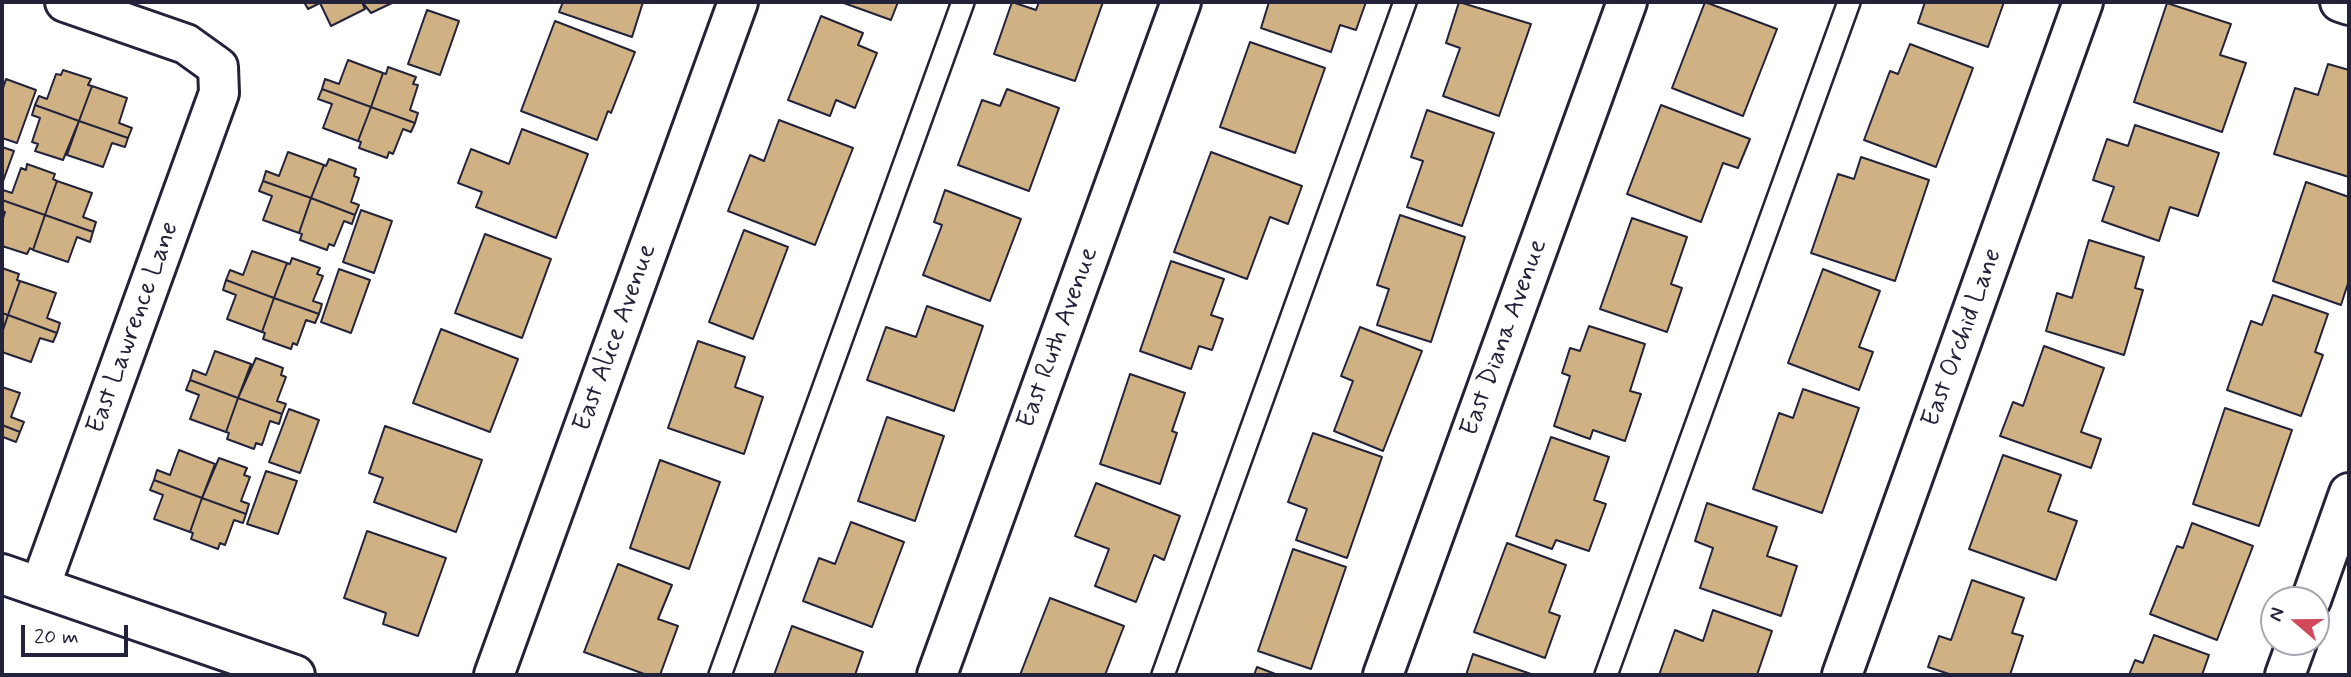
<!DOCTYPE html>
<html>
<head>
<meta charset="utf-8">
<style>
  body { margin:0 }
  #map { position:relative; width:2351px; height:677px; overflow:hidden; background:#fff; font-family:Mynerve,sans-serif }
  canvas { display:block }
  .frame { position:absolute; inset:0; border:4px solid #22223b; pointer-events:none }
  .north { position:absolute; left:2260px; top:586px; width:70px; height:70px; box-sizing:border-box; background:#fff; border:2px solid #a7a7b1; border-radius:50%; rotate:290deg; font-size:19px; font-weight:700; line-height:28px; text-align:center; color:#22223b }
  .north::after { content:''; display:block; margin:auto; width:24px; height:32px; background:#d1495b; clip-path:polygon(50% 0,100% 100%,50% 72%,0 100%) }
  .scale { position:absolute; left:21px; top:625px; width:107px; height:32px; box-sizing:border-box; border:4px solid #22223b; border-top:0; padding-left:9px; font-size:21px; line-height:24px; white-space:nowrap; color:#22223b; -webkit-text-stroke:5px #fff; paint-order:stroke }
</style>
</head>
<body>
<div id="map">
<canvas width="2351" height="677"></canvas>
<div class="frame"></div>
<div class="north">N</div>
<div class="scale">20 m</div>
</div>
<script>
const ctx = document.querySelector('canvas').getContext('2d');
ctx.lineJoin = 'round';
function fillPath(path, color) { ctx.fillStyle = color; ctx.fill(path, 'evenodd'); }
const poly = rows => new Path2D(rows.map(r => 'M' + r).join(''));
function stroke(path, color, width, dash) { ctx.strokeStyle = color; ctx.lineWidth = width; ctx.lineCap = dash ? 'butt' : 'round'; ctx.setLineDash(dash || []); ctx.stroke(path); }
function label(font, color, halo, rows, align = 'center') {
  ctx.font = font + ' Mynerve,sans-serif'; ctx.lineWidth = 7; ctx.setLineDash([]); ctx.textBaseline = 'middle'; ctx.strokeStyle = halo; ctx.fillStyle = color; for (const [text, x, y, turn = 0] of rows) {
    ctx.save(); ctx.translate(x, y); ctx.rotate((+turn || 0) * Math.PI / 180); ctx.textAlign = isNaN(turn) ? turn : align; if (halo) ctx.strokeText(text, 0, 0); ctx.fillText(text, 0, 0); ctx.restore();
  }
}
const building = poly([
  [304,2,362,2,365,9,331,26,320,3,308,9,304,2],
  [362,2,394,2,371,13,362,2],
  [563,2,643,2,632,37,559,12,563,2],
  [841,2,898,2,891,20,841,2],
  [1012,2,1036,10,1039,2,1103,2,1075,81,994,54,1012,2],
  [1269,2,1366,2,1356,30,1340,25,1331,52,1261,28,1269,2],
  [1459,2,1531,24,1499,116,1443,96,1460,48,1446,43,1459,2],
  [1705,2,1777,29,1743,116,1672,88,1705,2],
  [1925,2,2004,2,1988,47,1918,23,1925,2],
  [2167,3,2231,24,2220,55,2246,63,2222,132,2134,102,2167,3],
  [427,10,459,21,440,75,408,64,427,10],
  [821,16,863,33,858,45,877,53,855,108,836,100,830,116,788,100,821,16],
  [555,21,635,52,611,113,608,111,597,140,521,111,555,21],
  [1250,42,1325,68,1295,153,1220,127,1250,42],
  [1910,44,1973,68,1936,167,1864,140,1890,71,1898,74,1910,44],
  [348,60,383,73,371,107,322,89,325,79,339,84,348,60],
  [2328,64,2349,70,2349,177,2274,154,2295,88,2318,95,2328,64],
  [388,67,416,77,413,84,418,85,410,110,418,113,415,123,371,107,383,73,386,74,388,67],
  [63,70,91,79,88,85,92,86,79,121,35,105,39,96,47,99,56,74,61,75,63,70],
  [6,79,36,90,17,143,2,138,2,91,6,79],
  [92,86,127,98,119,123,132,128,128,138,79,121,92,86],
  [322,89,371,107,358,141,323,128,332,104,318,99,322,89],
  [1007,89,1059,108,1029,191,958,165,982,100,1000,106,1007,89],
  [35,105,79,121,63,160,35,151,38,144,32,142,40,118,32,115,35,105],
  [1661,105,1750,139,1738,168,1723,163,1701,222,1627,194,1661,105],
  [371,107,415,123,411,132,403,129,393,154,389,152,387,158,359,148,361,142,358,141,371,107],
  [1427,110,1494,133,1462,226,1407,207,1423,161,1411,157,1427,110],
  [779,120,853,148,815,245,728,211,750,155,764,161,779,120],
  [79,121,128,138,125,147,112,143,103,167,67,155,79,121],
  [2135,125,2219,153,2198,216,2170,207,2159,241,2102,221,2114,187,2093,180,2107,139,2128,146,2135,125],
  [522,129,588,154,556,238,476,207,482,192,458,183,471,149,509,164,522,129],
  [2,147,14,151,2,184,2,147],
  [288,152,324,165,311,198,263,181,266,171,279,176,288,152],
  [1211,152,1302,186,1288,224,1270,217,1247,279,1174,252,1211,152],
  [1861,157,1929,180,1895,281,1811,253,1838,174,1854,179,1861,157],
  [329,159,356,169,354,176,359,178,351,202,359,205,355,215,311,198,324,165,326,166,329,159],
  [27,164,55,174,53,179,57,181,45,215,2,200,3,190,12,193,21,168,26,170,27,164],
  [57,181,92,193,83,217,96,222,93,232,45,215,57,181],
  [263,181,311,198,299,233,263,220,272,196,259,191,263,181],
  [2306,182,2349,197,2349,280,2341,305,2273,281,2306,182],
  [945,190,1021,219,990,301,923,275,942,225,934,222,945,190],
  [311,198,355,215,352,224,344,221,334,246,329,244,327,250,300,240,302,234,299,233,311,198],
  [2,200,45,215,33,250,30,248,27,254,2,246,2,222,5,212,2,211,2,200],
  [361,210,392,221,374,273,343,262,361,210],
  [45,215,93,232,90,242,77,237,68,262,33,250,45,215],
  [1400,215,1465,237,1431,342,1377,325,1389,289,1377,285,1400,215],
  [1632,218,1687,237,1671,284,1682,288,1667,332,1600,309,1632,218],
  [744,230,788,247,753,339,709,322,744,230],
  [485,234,551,259,522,338,455,313,485,234],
  [2089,240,2144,257,2135,288,2143,290,2124,355,2046,331,2057,293,2072,298,2089,240],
  [252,251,287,263,274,298,226,280,230,270,243,275,252,251],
  [292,258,320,268,317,274,323,276,313,301,322,304,319,314,274,298,287,263,290,264,292,258],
  [1171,261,1224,279,1211,315,1223,319,1212,350,1199,346,1191,369,1140,351,1171,261],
  [2,268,19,274,17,280,20,281,8,315,2,313,2,268],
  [339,269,370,280,351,333,321,322,339,269],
  [1823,269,1880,291,1859,347,1873,352,1859,390,1788,363,1823,269],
  [226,280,274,298,262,332,227,319,236,295,223,290,226,280],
  [20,281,56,293,47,318,60,323,57,333,8,315,20,281],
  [2273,295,2328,314,2315,352,2323,355,2301,416,2227,390,2251,321,2262,325,2273,295],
  [274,298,319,314,315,323,306,320,297,345,293,343,291,349,263,339,265,333,262,332,274,298],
  [927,306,983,326,954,411,867,380,886,327,916,337,927,306],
  [2,313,8,315,2,333,2,313],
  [8,315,57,333,53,342,40,338,31,362,2,352,2,333,8,315],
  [1589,326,1645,344,1630,391,1641,394,1625,441,1593,430,1590,439,1554,426,1570,376,1562,373,1570,348,1580,351,1589,326],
  [1360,327,1422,351,1383,451,1334,431,1353,381,1341,376,1360,327],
  [441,329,518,359,490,432,413,403,441,329],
  [698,341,745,357,735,387,763,397,744,454,668,428,698,341],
  [2044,346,2104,368,2081,432,2101,439,2091,468,2000,436,2013,402,2023,406,2044,346],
  [215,351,251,364,238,398,190,380,193,370,206,375,215,351],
  [256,358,283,368,281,375,286,377,277,401,286,404,282,414,238,398,256,358],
  [1130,374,1185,393,1172,431,1177,433,1160,484,1100,464,1130,374],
  [190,380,238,398,226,432,190,419,199,395,186,390,190,380],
  [2,387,20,393,11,417,24,422,20,432,2,425,2,387],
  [1803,389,1859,408,1822,513,1753,489,1779,413,1793,418,1803,389],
  [238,398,282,414,279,424,270,421,262,445,256,443,254,449,227,439,229,433,226,432,238,398],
  [2225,408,2292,430,2259,526,2193,504,2225,408],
  [289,409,319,420,300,473,269,462,289,409],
  [887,417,944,436,915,521,858,501,887,417],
  [2,425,20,432,16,442,3,437,2,442,2,425],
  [385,426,482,460,456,532,374,502,383,478,369,473,385,426],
  [1313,433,1382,457,1347,558,1296,540,1307,509,1288,502,1313,433],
  [1551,437,1609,457,1594,500,1606,504,1589,551,1556,540,1552,549,1516,536,1551,437],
  [179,450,215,464,202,498,154,480,157,470,170,475,179,450],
  [2003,455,2061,475,2048,511,2077,521,2056,580,1969,549,2003,455],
  [219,458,247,468,244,475,250,477,241,501,249,504,246,514,202,498,219,458],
  [660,460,720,482,689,569,630,548,660,460],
  [266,471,297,481,278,534,247,524,266,471],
  [154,480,202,498,190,532,154,519,163,495,150,490,154,480],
  [1096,483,1180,516,1164,560,1154,555,1136,602,1095,586,1109,549,1075,536,1096,483],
  [202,498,246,514,243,523,234,520,225,545,220,543,218,549,191,539,193,533,190,532,202,498],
  [1707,503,1777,527,1767,556,1797,566,1781,616,1700,588,1713,548,1695,541,1707,503],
  [851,522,904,542,872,627,803,601,819,558,835,564,851,522],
  [2192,523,2253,546,2217,640,2150,614,2177,546,2183,548,2192,523],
  [367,531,446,558,418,636,383,624,386,613,344,598,367,531],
  [1507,543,1566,565,1549,612,1560,616,1545,658,1474,632,1507,543],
  [1293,549,1346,567,1311,669,1258,651,1293,549],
  [618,564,672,585,658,619,678,626,660,675,647,675,584,652,618,564],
  [1972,580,2024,598,2012,633,2023,636,2010,675,1952,675,1928,667,1939,636,1951,640,1972,580],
  [1050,598,1124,626,1105,675,1020,675,1050,598],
  [1713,610,1772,631,1757,675,1659,675,1675,630,1703,641,1713,610],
  [792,626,863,652,855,675,774,675,792,626],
  [2154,635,2209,655,2202,675,2129,675,2135,660,2143,663,2154,635],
  [1473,654,1531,674,1530,675,1466,675,1473,654],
  [1257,667,1278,675,1254,675,1257,667]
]);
const lane = poly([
  [720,675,963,2],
  [1163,675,1405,2],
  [1606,675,1849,2]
]);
const street = poly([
  [2340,2,2349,5],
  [40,587,219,93,218,67,186,44,65,2],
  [2311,600,2349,493],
  [494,675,738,2],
  [937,675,1181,2],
  [1383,675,1627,2],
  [1842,675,2083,2],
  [2285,675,2297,642]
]);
const secondary = poly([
  [2,574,295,675]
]);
const streetNames = [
  ["East Lawrence Lane",134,328,-70],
  ["East Alice Avenue",616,338,-70],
  ["East Ruth Avenue",1059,338,-70],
  ["East Diana Avenue",1505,338,-70],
  ["East Orchid Lane",1963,338,-70]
];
fillPath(building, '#d0b184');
stroke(building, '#22223b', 2);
stroke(lane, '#22223b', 26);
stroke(street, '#22223b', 44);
stroke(secondary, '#22223b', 44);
stroke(lane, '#fff', 21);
stroke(street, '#fff', 38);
stroke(secondary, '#fff', 38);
label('26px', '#22223b', '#fff', streetNames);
</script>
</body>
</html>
